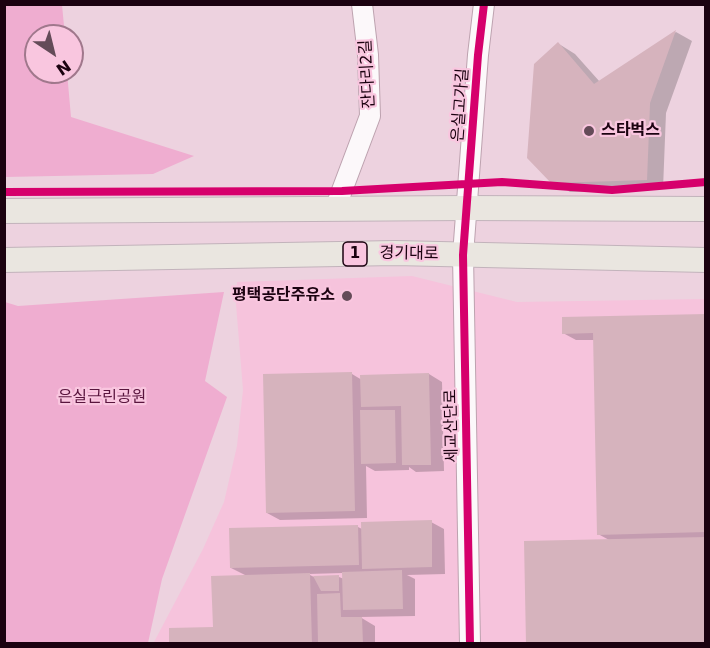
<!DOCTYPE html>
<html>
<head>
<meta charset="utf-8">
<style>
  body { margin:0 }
  #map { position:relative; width:710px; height:648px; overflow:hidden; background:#edd2df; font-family:"DejaVu Sans",sans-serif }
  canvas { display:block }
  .frame { position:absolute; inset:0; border:6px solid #1b0210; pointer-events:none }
  .north { position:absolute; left:24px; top:24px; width:60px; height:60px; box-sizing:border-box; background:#f9c6df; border:2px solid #a0788c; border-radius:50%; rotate:145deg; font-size:16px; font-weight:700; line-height:24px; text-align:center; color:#1b0210 }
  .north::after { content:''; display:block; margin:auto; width:21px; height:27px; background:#644b58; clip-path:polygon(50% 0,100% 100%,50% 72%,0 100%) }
</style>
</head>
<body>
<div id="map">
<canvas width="710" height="648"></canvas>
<div class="frame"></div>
<div class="north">N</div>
</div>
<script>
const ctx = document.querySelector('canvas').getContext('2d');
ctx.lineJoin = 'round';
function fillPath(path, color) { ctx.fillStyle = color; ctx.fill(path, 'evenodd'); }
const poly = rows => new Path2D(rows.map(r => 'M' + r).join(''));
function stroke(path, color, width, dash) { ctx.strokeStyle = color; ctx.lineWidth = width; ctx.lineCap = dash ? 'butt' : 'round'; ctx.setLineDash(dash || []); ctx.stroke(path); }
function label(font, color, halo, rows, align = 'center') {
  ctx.font = font + ' "DejaVu Sans","Noto Sans KR",sans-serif'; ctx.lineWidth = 4.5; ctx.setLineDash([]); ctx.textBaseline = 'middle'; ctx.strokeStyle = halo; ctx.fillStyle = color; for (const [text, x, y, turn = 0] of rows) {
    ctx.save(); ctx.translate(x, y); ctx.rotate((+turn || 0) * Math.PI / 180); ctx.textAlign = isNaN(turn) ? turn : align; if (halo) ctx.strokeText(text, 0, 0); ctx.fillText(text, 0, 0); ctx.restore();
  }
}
const built = poly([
  [412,276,517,302,705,299,705,643,153,644,203,549,224,502,237,446,243,390,236,304,237,282]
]);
const green = poly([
  [4,5,62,5,65,36,36,36,36,72,67,72,71,117,194,156,153,174,5,177],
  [224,292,205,381,227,397,162,579,148,643,5,643,5,302,18,306]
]);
const shadow = poly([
  [676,32,692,41,666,113,663,189,570,192,552,181,559,44,575,54,600,82],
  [706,315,706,644,611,541,598,534,595,340,576,340,563,333],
  [352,374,362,380,362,376,429,374,442,382,444,471,416,472,409,467,409,470,375,471,366,466,367,518,280,520,267,513],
  [431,522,444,529,445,574,407,575,415,579,415,616,360,617,375,626,375,644,171,644,214,629,247,576,231,568,358,527,362,529],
  [343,573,344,579,339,577,314,577,308,574]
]);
const building = poly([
  [676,30,650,103,647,180,551,183,527,158,534,64,558,42,594,84],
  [706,314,706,532,597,535,593,333,562,334,562,317],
  [352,372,355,511,266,513,263,374],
  [429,373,431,465,402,465,401,406,361,407,360,375],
  [360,410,395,410,396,463,361,464],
  [432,520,432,567,362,569,361,522],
  [358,525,359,565,230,568,229,528],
  [706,537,706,644,526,644,524,541],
  [402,570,403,609,343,610,342,572],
  [310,573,312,644,169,644,169,628,213,627,211,576],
  [339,575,339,591,321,591,313,576],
  [340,593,341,617,362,617,363,644,318,644,317,594]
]);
const minor = poly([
  [335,209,370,116,368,55,362,4],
  [470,644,463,255,478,55,484,4]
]);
const major = poly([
  [4,211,466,208,706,209],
  [4,260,395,253,706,260]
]);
const cycleway = poly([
  [4,192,342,191,502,182,612,190,706,182],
  [470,644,463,255,478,55,484,4]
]);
const markers = [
  [589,131,6,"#644b58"],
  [347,296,6,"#644b58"]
];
const shields = [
  [355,254,24]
];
const shieldNames = [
  ["1",355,254]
];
const streetNames = [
  ["잔다리2길",368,74,-93],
  ["은실고가길",461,105,-86],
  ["경기대로",409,254,1],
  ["세교산단로",452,426,-91]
];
const poiNames = [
  ["스타벅스",601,131],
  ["평택공단주유소",335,296,"right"]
];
const parkNames = [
  ["은실근린공원",102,398]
];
fillPath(built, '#f6c3dc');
fillPath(green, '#efadd0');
fillPath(shadow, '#0003');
fillPath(building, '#d6b3bd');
stroke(minor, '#bda2af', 22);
stroke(major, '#c2b3bb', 26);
stroke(minor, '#fcf8fa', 20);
stroke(major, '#eae6e0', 24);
stroke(cycleway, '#d6006c', 8);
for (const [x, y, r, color] of markers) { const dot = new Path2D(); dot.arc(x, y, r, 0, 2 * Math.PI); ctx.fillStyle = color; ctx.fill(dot); stroke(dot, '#f9c6df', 2); }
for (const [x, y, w] of shields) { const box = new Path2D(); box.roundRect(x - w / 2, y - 12, w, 24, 4.5); ctx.fillStyle = '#f9c6df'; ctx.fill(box); stroke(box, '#1b0210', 1.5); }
label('bold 15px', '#1b0210', null, shieldNames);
label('16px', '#1b0210', '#f9c6df', streetNames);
label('bold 16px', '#1b0210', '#f9c6df', poiNames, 'left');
label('16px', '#59153e', '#f9c6df', parkNames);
</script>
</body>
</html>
